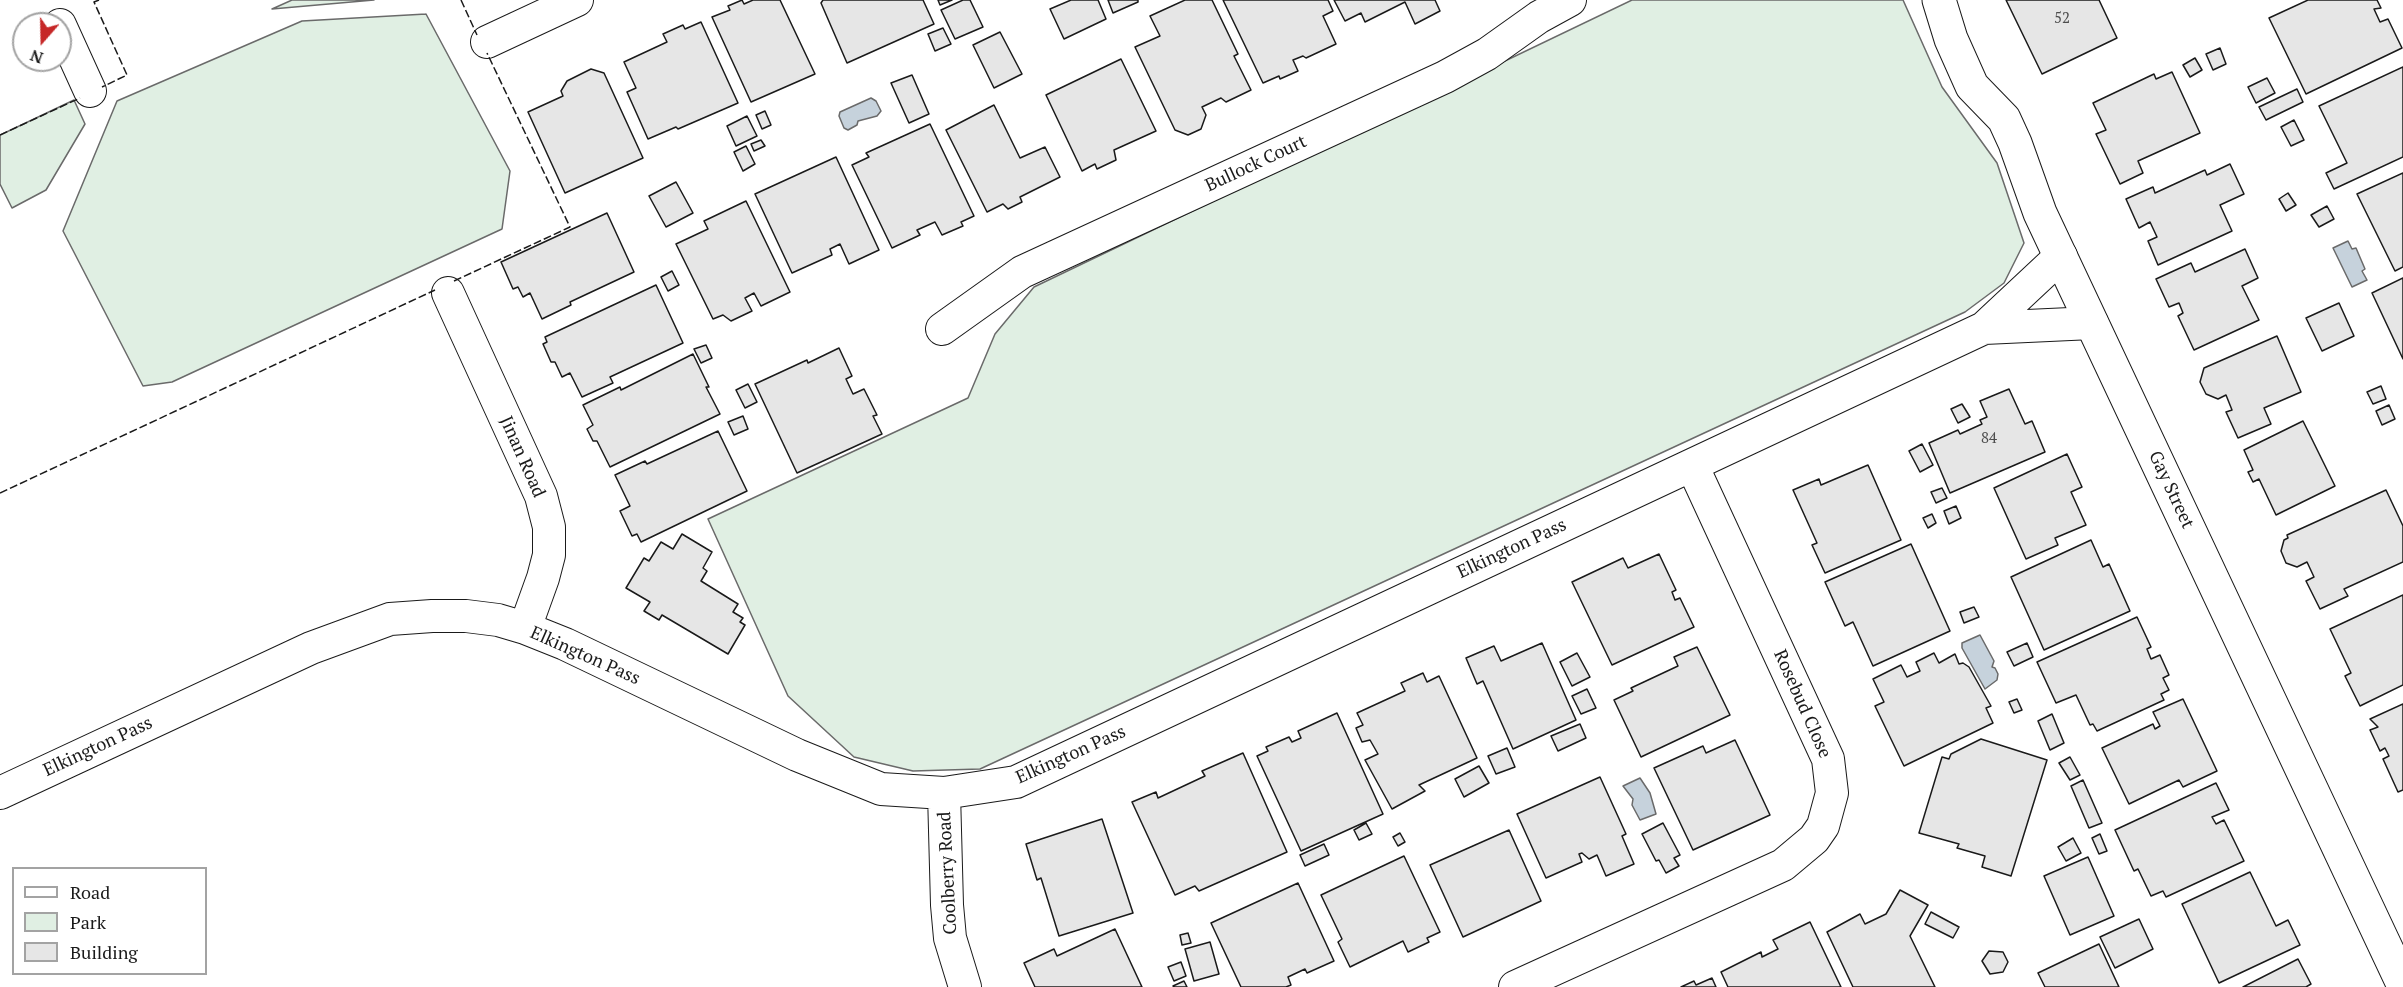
<!DOCTYPE html>
<html>
<head>
<meta charset="utf-8">
<style>
  body { margin:0 }
  #map { position:relative; width:2403px; height:987px; overflow:hidden; background:#fff; font-family:"PT Serif",serif }
  canvas { display:block }
  .legend { position:absolute; left:12px; top:867px; width:195px; height:108px; box-sizing:border-box; background:#fff; border:2px solid #a3a3a3; margin:0; padding:8px 10px; list-style:none; font-size:18px; color:#1a1a1a }
  .legend li { display:flex; align-items:center; gap:12px; height:30px }
  .legend b { width:30px; border:2px solid #a3a3a3 }
  .north { position:absolute; left:12px; top:12px; width:60px; height:60px; box-sizing:border-box; background:#fff; border:2px solid #a3a3a3; border-radius:50%; rotate:200deg; font-size:16px; font-weight:700; line-height:24px; text-align:center; color:#1a1a1a }
  .north::after { content:''; display:block; margin:auto; width:21px; height:27px; background:#c62828; clip-path:polygon(50% 0,100% 100%,50% 72%,0 100%) }
</style>
</head>
<body>
<div id="map">
<canvas width="2403" height="987"></canvas>
<ul class="legend">
<li><b style="height:8px;background:#fff"></b>Road</li>
<li><b style="height:16px;background:#e0efe3"></b>Park</li>
<li><b style="height:16px;background:#e6e6e6"></b>Building</li>
</ul>
<div class="north">N</div>
</div>
<script>
const ctx = document.querySelector('canvas').getContext('2d');
ctx.lineJoin = 'round';
function fillPath(path, color) { ctx.fillStyle = color; ctx.fill(path, 'evenodd'); }
const poly = rows => new Path2D(rows.map(r => 'M' + r).join(''));
function stroke(path, color, width, dash) { ctx.strokeStyle = color; ctx.lineWidth = width; ctx.lineCap = dash ? 'butt' : 'round'; ctx.setLineDash(dash || []); ctx.stroke(path); }
function label(font, color, halo, rows, align = 'center') {
  ctx.font = font + ' "PT Serif",serif'; ctx.lineWidth = 4.5; ctx.setLineDash([]); ctx.textBaseline = 'middle'; ctx.strokeStyle = halo; ctx.fillStyle = color; for (const [text, x, y, turn = 0] of rows) {
    ctx.save(); ctx.translate(x, y); ctx.rotate((+turn || 0) * Math.PI / 180); ctx.textAlign = isNaN(turn) ? turn : align; if (halo) ctx.strokeText(text, 0, 0); ctx.fillText(text, 0, 0); ctx.restore();
  }
}
const green = poly([
  [292,0,374,0,272,9,292,0],
  [1632,0,1903,0,1942,87,1997,163,2024,243,2004,283,1965,312,980,769,913,771,854,757,788,696,708,519,968,398,995,334,1034,287,1632,0],
  [426,14,510,171,502,229,172,382,143,386,63,231,117,101,302,21,426,14],
  [74,100,85,124,46,190,12,208,0,184,0,135,74,100]
]);
const water = poly([
  [871,98,876,101,881,111,877,116,858,121,857,125,848,130,844,128,839,116,840,112,871,98],
  [2348,241,2352,249,2356,248,2365,269,2362,271,2367,280,2352,287,2333,248,2348,241],
  [1980,635,1994,661,1992,667,1995,668,1998,674,1997,680,1985,689,1962,648,1962,643,1980,635],
  [1640,778,1650,793,1656,814,1640,820,1632,805,1633,799,1623,786,1640,778]
]);
const building = poly([
  [742,0,744,4,753,0,780,0,815,74,751,102,712,17,730,10,728,6,742,0],
  [823,0,923,0,934,24,847,63,821,3,823,0],
  [938,0,952,0,940,5,938,0],
  [963,0,970,0,983,27,955,39,941,10,963,0],
  [1071,0,1098,0,1106,19,1064,39,1050,9,1071,0],
  [1108,0,1138,0,1138,2,1113,13,1108,0],
  [1185,0,1212,0,1238,54,1234,56,1251,90,1226,102,1221,98,1202,107,1206,115,1201,129,1188,135,1175,130,1135,47,1160,36,1150,16,1185,0],
  [1223,0,1328,0,1333,11,1323,16,1336,44,1306,58,1303,56,1293,60,1298,71,1280,79,1279,76,1263,83,1223,0],
  [1334,0,1435,0,1440,11,1415,24,1405,2,1365,22,1361,13,1345,21,1334,0],
  [2006,0,2099,0,2117,38,2042,74,2006,0],
  [2308,0,2377,0,2381,8,2374,9,2380,22,2388,19,2402,48,2306,94,2269,18,2308,0],
  [701,22,738,103,678,129,676,127,648,139,627,92,636,88,624,62,667,42,663,34,683,25,685,29,701,22],
  [943,28,951,44,935,51,928,34,943,28],
  [1000,32,1022,74,994,88,973,45,1000,32],
  [2220,48,2226,64,2213,70,2206,54,2220,48],
  [2195,58,2202,70,2190,77,2183,65,2195,58],
  [1121,59,1156,131,1114,150,1116,160,1097,169,1095,164,1082,171,1046,95,1121,59],
  [2403,67,2403,157,2334,189,2326,173,2347,163,2319,106,2403,67],
  [591,69,604,73,643,158,565,193,528,112,563,96,561,91,567,81,591,69],
  [2172,72,2200,133,2138,161,2143,173,2120,184,2096,134,2106,130,2093,103,2154,74,2156,79,2172,72],
  [912,75,929,114,909,123,891,83,912,75],
  [2267,78,2275,93,2256,103,2248,87,2267,78],
  [2297,89,2303,102,2266,120,2259,107,2297,89],
  [994,105,1020,158,1045,147,1060,177,1020,197,1022,202,1008,209,1003,204,987,212,946,130,994,105],
  [765,111,771,125,762,129,756,115,765,111],
  [747,116,757,136,736,146,727,126,747,116],
  [2294,120,2304,140,2291,146,2281,127,2294,120],
  [930,124,974,216,961,222,963,226,942,235,935,222,917,230,920,235,892,248,852,165,869,157,866,153,930,124],
  [761,140,765,146,754,151,751,144,761,140],
  [746,146,755,164,743,171,734,152,746,146],
  [836,157,879,250,849,264,840,244,830,249,832,255,792,273,755,194,836,157],
  [2230,164,2244,194,2220,205,2232,231,2158,265,2148,241,2157,237,2150,222,2139,228,2126,199,2153,187,2155,193,2205,170,2207,175,2230,164],
  [2403,173,2403,267,2395,271,2357,194,2403,173],
  [676,182,693,213,666,227,649,196,676,182],
  [2288,193,2296,205,2286,211,2279,199,2288,193],
  [746,201,790,292,761,306,754,293,745,298,752,311,731,321,723,315,713,319,676,244,708,229,704,221,746,201],
  [2327,206,2334,219,2319,227,2311,215,2327,206],
  [607,213,634,272,570,302,571,305,542,319,530,293,523,297,518,287,513,289,501,262,607,213],
  [2245,249,2258,278,2242,286,2259,320,2194,350,2178,316,2183,313,2179,303,2169,307,2156,279,2191,263,2195,272,2245,249],
  [672,271,679,285,668,291,661,277,672,271],
  [2403,278,2403,359,2372,293,2403,278],
  [656,285,683,343,610,377,613,383,582,397,570,373,562,377,555,362,551,362,543,344,547,342,545,337,656,285],
  [2339,303,2354,336,2322,351,2306,318,2339,303],
  [2277,336,2301,392,2264,408,2271,424,2238,438,2226,412,2232,410,2226,395,2218,399,2206,394,2200,382,2204,368,2277,336],
  [706,345,712,358,701,363,694,349,706,345],
  [839,348,852,376,846,379,853,394,864,389,877,415,873,416,882,434,797,473,755,384,807,360,808,363,839,348],
  [693,354,709,387,706,387,720,414,610,467,597,441,593,441,587,429,593,425,583,405,620,387,621,390,693,354],
  [748,384,757,402,745,408,736,390,748,384],
  [2381,386,2386,399,2373,404,2367,392,2381,386],
  [2009,389,2025,424,2032,421,2045,452,1950,493,1929,443,1958,430,1960,434,1982,424,1980,420,1987,417,1980,401,2009,389],
  [1962,404,1970,417,1958,423,1951,409,1962,404],
  [2389,405,2395,419,2382,425,2376,411,2389,405],
  [743,416,748,429,734,435,728,422,743,416],
  [2303,421,2335,486,2276,515,2259,479,2253,482,2248,472,2253,470,2244,450,2303,421],
  [718,431,747,491,641,542,637,534,632,536,620,511,630,506,615,475,645,461,647,464,718,431],
  [1922,444,1933,465,1920,472,1909,451,1922,444],
  [2067,454,2082,487,2071,492,2086,525,2055,538,2058,545,2026,559,1994,488,2067,454],
  [1868,465,1901,540,1825,573,1812,545,1817,543,1793,490,1819,479,1821,485,1868,465],
  [1942,488,1947,498,1936,503,1931,492,1942,488],
  [2386,490,2403,526,2403,562,2344,589,2348,596,2320,609,2306,581,2314,577,2307,562,2297,567,2286,563,2281,551,2284,540,2288,538,2287,535,2386,490],
  [1956,506,1961,518,1949,524,1944,511,1956,506],
  [1932,514,1936,523,1928,528,1923,518,1932,514],
  [682,534,712,552,703,568,707,571,701,581,738,604,733,612,743,618,740,622,745,625,728,654,662,615,659,620,644,611,650,602,626,588,644,558,649,561,661,542,673,549,682,534],
  [2091,540,2103,567,2109,564,2130,611,2044,650,2011,577,2091,540],
  [1911,544,1950,631,1873,666,1853,622,1845,626,1825,582,1911,544],
  [1659,554,1676,590,1672,592,1675,600,1680,598,1694,627,1612,665,1572,582,1623,558,1628,568,1659,554],
  [2403,595,2403,685,2360,706,2345,676,2351,673,2330,629,2403,595],
  [1974,607,1979,617,1964,623,1960,612,1974,607],
  [2137,617,2151,647,2147,649,2151,659,2160,655,2169,675,2163,678,2169,690,2161,694,2164,700,2097,731,2093,724,2090,725,2076,695,2056,703,2037,662,2137,617],
  [1542,643,1576,720,1513,749,1483,681,1477,684,1466,658,1494,646,1501,661,1542,643],
  [2027,643,2033,657,2014,666,2007,652,2027,643],
  [1697,647,1730,715,1641,757,1614,700,1633,691,1631,688,1678,666,1674,657,1697,647],
  [1577,653,1590,677,1572,686,1560,662,1577,653],
  [1934,653,1939,663,1955,654,1959,664,1963,663,1969,667,1991,706,1986,708,1993,723,1904,766,1875,706,1884,702,1873,679,1901,665,1907,677,1920,671,1916,662,1934,653],
  [1423,673,1427,682,1439,676,1477,758,1419,785,1425,791,1392,809,1365,760,1378,754,1370,740,1362,742,1356,728,1363,725,1357,713,1405,691,1401,683,1423,673],
  [1587,689,1596,708,1581,714,1572,696,1587,689],
  [2017,699,2022,710,2014,713,2009,702,2017,699],
  [2183,699,2217,771,2183,787,2179,780,2129,804,2102,748,2153,724,2155,729,2160,726,2153,712,2183,699],
  [2403,704,2403,790,2398,792,2383,759,2389,756,2385,748,2380,751,2370,730,2378,727,2370,719,2403,704],
  [1337,713,1383,814,1301,851,1257,756,1268,751,1266,747,1289,737,1292,742,1301,738,1298,731,1337,713],
  [2052,714,2064,743,2050,750,2038,721,2052,714],
  [1580,724,1586,738,1558,751,1551,736,1580,724],
  [1981,739,2047,760,2011,876,1982,867,1985,856,1957,848,1959,844,1919,833,1942,757,1949,759,1951,754,1981,739],
  [1735,740,1770,815,1693,850,1654,768,1703,746,1706,753,1735,740],
  [1507,748,1515,767,1496,774,1488,756,1507,748],
  [1243,753,1287,852,1199,891,1195,886,1175,895,1132,802,1156,792,1158,798,1205,776,1202,771,1243,753],
  [2070,757,2080,775,2070,780,2059,763,2070,757],
  [1479,766,1489,783,1464,797,1455,779,1479,766],
  [1600,777,1626,834,1622,836,1634,864,1606,876,1597,855,1589,859,1582,853,1579,854,1582,862,1546,878,1517,814,1600,777],
  [2083,780,2102,823,2089,828,2071,786,2083,780],
  [2216,783,2229,810,2212,817,2216,824,2224,820,2244,861,2166,897,2163,891,2151,896,2138,869,2134,871,2115,830,2216,783],
  [1102,819,1133,913,1059,936,1041,878,1037,880,1026,844,1102,819],
  [1366,823,1372,834,1359,840,1354,830,1366,823],
  [1663,823,1680,855,1674,858,1679,866,1666,873,1659,860,1656,861,1642,834,1663,823],
  [1509,830,1541,901,1463,937,1430,865,1509,830],
  [1400,833,1405,842,1398,846,1393,837,1400,833],
  [2100,834,2107,851,2099,854,2092,838,2100,834],
  [2073,838,2081,853,2066,861,2058,847,2073,838],
  [1324,844,1329,855,1305,866,1300,855,1324,844],
  [1404,856,1440,932,1427,938,1429,942,1408,952,1403,941,1350,967,1338,942,1342,939,1321,895,1404,856],
  [2088,857,2114,916,2070,935,2044,876,2088,857],
  [2250,872,2276,926,2288,920,2300,945,2219,983,2182,904,2250,872],
  [1298,883,1334,961,1307,973,1305,969,1288,977,1291,985,1286,987,1241,987,1211,923,1298,883],
  [1900,890,1928,905,1910,936,1935,987,1853,987,1827,932,1860,914,1865,924,1886,914,1900,890],
  [1931,912,1959,927,1953,938,1925,924,1931,912],
  [2139,919,2153,949,2115,968,2100,937,2139,919],
  [1810,922,1841,987,1728,987,1721,972,1761,952,1762,957,1778,949,1773,940,1810,922],
  [1115,929,1142,987,1035,987,1024,963,1054,949,1057,956,1115,929],
  [1188,933,1191,943,1182,945,1180,935,1188,933],
  [1210,942,1219,974,1194,981,1185,949,1210,942],
  [2099,944,2119,987,2045,987,2038,973,2099,944],
  [1989,951,2003,952,2008,962,2003,972,1990,974,1982,961,1989,951],
  [2298,959,2311,984,2306,987,2243,987,2298,959],
  [1181,962,1186,976,1174,981,1168,967,1181,962],
  [1712,978,1716,987,1681,987,1694,981,1696,985,1712,978],
  [1184,981,1187,987,1174,987,1173,986,1184,981]
]);
const street = poly([
  [60,25,90,91],
  [487,42,577,0],
  [448,293,541,496,549,527,549,555,543,578,525,628],
  [1984,328,2092,323],
  [942,329,1022,272,1445,77,1487,54,1539,17,1570,0],
  [0,793,311,648,390,619,432,616,466,616,498,620,525,628,565,644,797,755,881,789,944,793,1016,782,1984,328,2061,256],
  [944,793,947,905,950,938,965,987],
  [1515,987,1783,865,1814,839,1823,826,1832,793,1828,759,1692,465]
]);
const secondary = poly([
  [1939,0,1951,39,1972,86,2004,119,2015,143,2040,213,2403,984]
]);
const fence = poly([
  [99,0,94,2,127,75,102,87],
  [461,0,477,35],
  [0,135,80,98],
  [454,281,570,227,487,53],
  [0,493,435,290]
]);
const numberNames = [
  ["52",2062,19],
  ["84",1989,439]
];
const streetNames = [
  ["Bullock Court",1256,164,-25],
  ["Jinan Road",522,457,66],
  ["Gay Street",2171,490,65],
  ["Elkington Pass",1512,549,-25],
  ["Elkington Pass",585,656,24],
  ["Rosebud Close",1802,704,66],
  ["Elkington Pass",98,747,-25],
  ["Elkington Pass",1071,755,-24],
  ["Coolberry Road",948,873,-93]
];
fillPath(green, '#e0efe3');
stroke(green, '#6a6a6a', 1.5);
fillPath(water, '#c6d2dc');
stroke(water, '#6a6a6a', 1.5);
fillPath(building, '#e6e6e6');
stroke(building, '#1a1a1a', 1.5);
stroke(street, '#1a1a1a', 34);
stroke(secondary, '#1a1a1a', 35);
stroke(street, '#fff', 32);
stroke(secondary, '#fff', 33);
stroke(fence, '#1a1a1a', 1.5, [8, 3]);
label('15px', '#4d4d4d', null, numberNames);
label('18px', '#1a1a1a', '#fff', streetNames);
</script>
</body>
</html>
